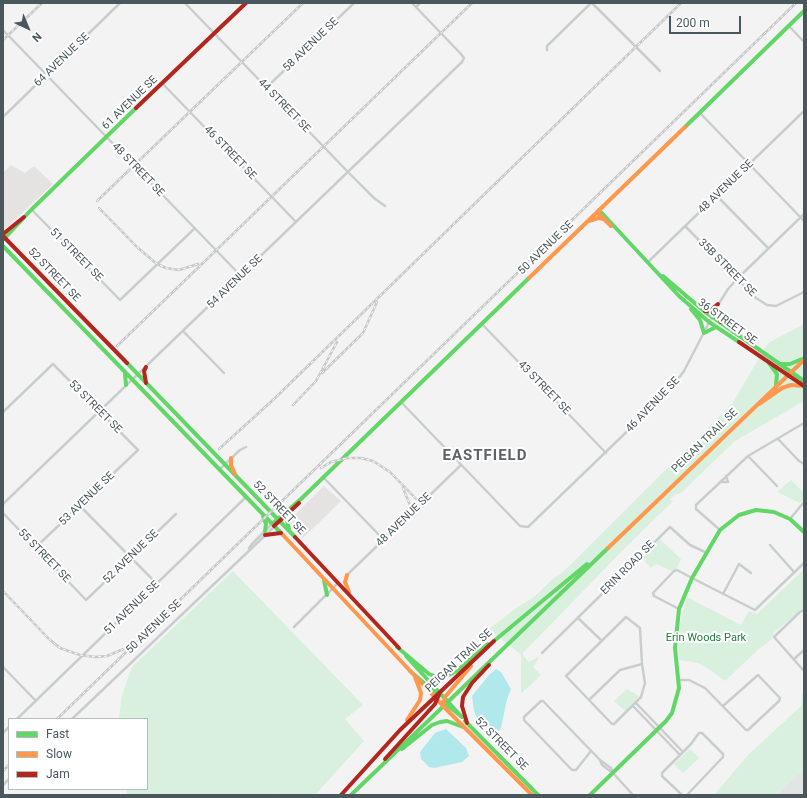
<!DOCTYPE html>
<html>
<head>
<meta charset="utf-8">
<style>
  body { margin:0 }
  #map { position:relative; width:807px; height:798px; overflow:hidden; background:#f3f3f3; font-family:Roboto,sans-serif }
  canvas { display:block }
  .frame { position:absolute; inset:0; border:4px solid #4a585e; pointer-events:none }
  .legend { position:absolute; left:8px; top:718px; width:140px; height:72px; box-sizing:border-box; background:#fff; border:1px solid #b7bcbf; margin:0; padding:5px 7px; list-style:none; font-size:12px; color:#4a585e }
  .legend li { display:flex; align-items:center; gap:8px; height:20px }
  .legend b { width:20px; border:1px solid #b7bcbf }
  .north { position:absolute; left:8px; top:8px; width:40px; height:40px; -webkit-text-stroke:3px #fff; paint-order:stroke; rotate:136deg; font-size:11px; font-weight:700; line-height:16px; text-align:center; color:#4a585e }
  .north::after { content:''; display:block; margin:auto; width:14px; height:18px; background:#4a585e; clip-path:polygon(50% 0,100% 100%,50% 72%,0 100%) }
  .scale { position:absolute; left:669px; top:16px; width:72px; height:18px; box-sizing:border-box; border:2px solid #4a585e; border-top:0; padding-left:5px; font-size:12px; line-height:14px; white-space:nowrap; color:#4a585e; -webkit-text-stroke:3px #fff; paint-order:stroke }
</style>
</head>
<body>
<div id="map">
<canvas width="807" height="798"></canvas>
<div class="frame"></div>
<ul class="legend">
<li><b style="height:5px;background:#63d668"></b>Fast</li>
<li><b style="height:5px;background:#ff974d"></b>Slow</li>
<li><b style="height:5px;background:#b3261e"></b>Jam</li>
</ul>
<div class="north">N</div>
<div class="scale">200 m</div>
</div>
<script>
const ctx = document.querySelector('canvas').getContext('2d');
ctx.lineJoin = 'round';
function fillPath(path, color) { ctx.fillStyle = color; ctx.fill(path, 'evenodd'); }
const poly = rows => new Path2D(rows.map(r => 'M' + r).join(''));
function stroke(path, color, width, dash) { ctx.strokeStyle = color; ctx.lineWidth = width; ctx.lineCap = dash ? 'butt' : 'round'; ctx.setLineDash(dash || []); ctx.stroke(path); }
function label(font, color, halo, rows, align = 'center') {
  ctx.font = font + ' Roboto,sans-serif'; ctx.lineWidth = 4; ctx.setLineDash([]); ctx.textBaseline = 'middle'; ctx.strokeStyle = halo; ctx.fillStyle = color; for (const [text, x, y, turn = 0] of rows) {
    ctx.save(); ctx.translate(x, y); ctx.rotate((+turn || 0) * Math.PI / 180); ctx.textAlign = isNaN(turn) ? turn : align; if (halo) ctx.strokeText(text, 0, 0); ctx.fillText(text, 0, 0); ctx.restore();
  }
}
const commercial = poly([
  [11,165,25,173,34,166,53,184,5,229,3,227,3,173],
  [324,486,341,501,303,538,290,523,290,519]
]);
const education = poly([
  [800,772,804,776,804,795,776,795]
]);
const green = poly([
  [804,324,804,401,735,441,681,493,675,495,669,500,673,501,624,549,522,654,529,662,538,657,539,658,533,667,541,675,521,694,521,655,489,629,516,608,534,597,555,577,561,574,732,404,768,343],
  [791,480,804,493,804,499,800,503,777,492],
  [660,539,681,559,677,568,671,571,657,564,651,568,642,558],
  [804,569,804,608,773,633,772,639,760,648,725,681,709,669,698,663,679,660,678,646,680,622,687,597,741,625,749,611,757,614],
  [233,571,363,705,345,719,364,741,315,795,281,795,279,793,277,795,127,795,126,789,147,789,147,719,119,719,122,695,132,667],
  [627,689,639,696,625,711,614,701],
  [804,692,804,776,800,772,776,795,714,795,748,755,801,706,802,694],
  [690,749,699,758,683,773,674,764]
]);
const water = poly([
  [496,669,501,672,511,689,507,699,501,728,498,732,494,732,477,718,474,711,472,696,489,675],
  [446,729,466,748,469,756,462,762,434,768,429,767,421,759,420,752,435,733]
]);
const street = poly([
  [185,3,348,172,374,198,385,206],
  [592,3,660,71],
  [416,7,420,3],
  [789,26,804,42],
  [3,30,241,276],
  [547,50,547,46,591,3],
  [163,84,296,222],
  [267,87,354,3],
  [700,113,804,221],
  [3,117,120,3],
  [717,196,768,248],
  [32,210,120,300,195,228],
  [685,226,756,298,767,305,776,306,804,292],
  [648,262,804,111],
  [718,305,728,289,737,279,804,214],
  [482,324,606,453],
  [184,332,224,373],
  [401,402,520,526,528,527,670,390,684,371,715,311],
  [3,412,53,364,138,450,36,547],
  [778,439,799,461,804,464],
  [748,456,777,486],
  [219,470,240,450,246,447],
  [323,477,383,539],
  [720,482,728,482,726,476],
  [3,504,462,62,464,58,461,54,412,3],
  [80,506,157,584],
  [3,513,86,600,176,514],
  [790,519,804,502],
  [720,530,696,509,696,505,748,456,804,423],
  [770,545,794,572],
  [249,548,252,544,272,524],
  [347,575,461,465],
  [723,594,739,564,751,573],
  [679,609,654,596,653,593,674,571,677,570,692,578,755,610,804,563],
  [804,610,800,612,774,637,804,671],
  [626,617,640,628,642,664,645,683,641,697,614,724,612,724,566,676,626,617],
  [578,618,602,641],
  [294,627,338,583],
  [542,653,670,527,690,545,705,552],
  [794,659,804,650],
  [3,667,36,701],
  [679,680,689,680,705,688,746,730,748,730,779,701,780,698,758,675,723,706],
  [589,700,620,670,642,664],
  [636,703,683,752],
  [633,706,680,755],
  [17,719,246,497],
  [72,719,274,527],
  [3,733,9,727],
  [591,751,576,770,572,770,524,720,524,717,541,701,543,701,600,760,602,765,613,773],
  [600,760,611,768,613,773,633,795],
  [3,785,9,779],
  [682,795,662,776,662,773,691,744,699,733,702,733,723,754,723,757,687,795]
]);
const fast = poly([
  [685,127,804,11],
  [599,210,679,296,709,322,739,342],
  [3,240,31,210,136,108],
  [3,246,283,535],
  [663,276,704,311,804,381],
  [691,309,700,320,704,333,716,327],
  [127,363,295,537],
  [769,363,777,374,776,385],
  [779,364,790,364,802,359],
  [125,374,126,385],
  [286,515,289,529],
  [263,516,266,524,265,531],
  [272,524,301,499,529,278],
  [324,580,327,595],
  [494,641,587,564],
  [397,647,429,674,437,677,449,675,458,670,488,644],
  [406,656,461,716],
  [410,671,439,696],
  [443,702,462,717],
  [465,721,538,795],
  [402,749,432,725,440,722,447,721,463,727],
  [351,795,608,548],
  [590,795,666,721,672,713,679,688,675,648,679,609,692,578,720,530,739,515,756,510,774,512,790,519,804,532]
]);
const slow = poly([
  [597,212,611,226],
  [589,221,598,218,604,219],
  [529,278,685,127],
  [759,404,782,388,791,385,803,386],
  [231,458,231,465,235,474],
  [283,535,443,706,532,795],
  [608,548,804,360],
  [347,575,345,582,349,592],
  [443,706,445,697,471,666],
  [407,720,420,700,421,693,415,677]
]);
const jam = poly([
  [136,108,246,3],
  [3,234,24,217],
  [3,236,127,363],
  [715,310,721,322],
  [705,311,710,311,718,304],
  [739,342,804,386],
  [146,367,144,371,146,383],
  [274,526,299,503],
  [265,535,281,533],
  [295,537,399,648],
  [467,723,462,706,463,697,472,683,489,665],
  [385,759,435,704,440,692],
  [341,795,400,730,494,641]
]);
const rail = poly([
  [3,40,42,3],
  [97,201,303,3],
  [99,208,138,248,157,264,166,268,179,270,198,264],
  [117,346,472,3],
  [322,373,363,333,377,302],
  [293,405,316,381,337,342],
  [219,449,274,399,681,3],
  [321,468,331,462,347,458,361,458,373,461,390,472,423,506],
  [403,488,410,505],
  [3,591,49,639,60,648,80,655,95,657,107,656,126,648],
  [57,719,796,3],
  [3,771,9,765]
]);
const streetNames = [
  ["58 AVENUE SE",311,45,-44],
  ["64 AVENUE SE",62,60,-44],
  ["61 AVENUE SE",130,103,-44],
  ["44 STREET SE",284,106,46],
  ["46 STREET SE",230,153,46],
  ["48 STREET SE",138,170,46],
  ["48 AVENUE SE",726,187,-44],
  ["50 AVENUE SE",546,248,-44],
  ["51 STREET SE",76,255,45],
  ["35B STREET SE",727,268,45],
  ["52 STREET SE",54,275,46],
  ["54 AVENUE SE",235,282,-44],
  ["36 STREET SE",727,322,36],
  ["43 STREET SE",544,388,46],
  ["46 AVENUE SE",653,405,-46],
  ["53 STREET SE",95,407,45],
  ["PEIGAN TRAIL SE",705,441,-44],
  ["53 AVENUE SE",87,499,-44],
  ["52 STREET SE",279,508,46],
  ["48 AVENUE SE",404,520,-44],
  ["55 STREET SE",44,556,46],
  ["52 AVENUE SE",131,557,-44],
  ["ERIN ROAD SE",628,568,-45],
  ["51 AVENUE SE",132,608,-44],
  ["50 AVENUE SE",154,627,-44],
  ["PEIGAN TRAIL SE",459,661,-43],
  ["52 STREET SE",501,744,45]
];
const parkNames = [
  ["Erin Woods Park",706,638]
];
const districtNames = [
  ["EASTFIELD",485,456]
];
fillPath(commercial, '#e4e3e1');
fillPath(education, '#e5e4e4');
fillPath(green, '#d9f0df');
fillPath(water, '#b0e8eb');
stroke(street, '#cacdce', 2.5);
stroke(fast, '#63d668', 4);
stroke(slow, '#ff974d', 4);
stroke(jam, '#b3261e', 4);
stroke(rail, '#c6c8c9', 2.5);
stroke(rail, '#fff', 1, [3]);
label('11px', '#4a585e', '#fff', streetNames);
label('11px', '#1d7e3f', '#fff', parkNames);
ctx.letterSpacing = '1px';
label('bold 15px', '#5e6366', '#fff', districtNames);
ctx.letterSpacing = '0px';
</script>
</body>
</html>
